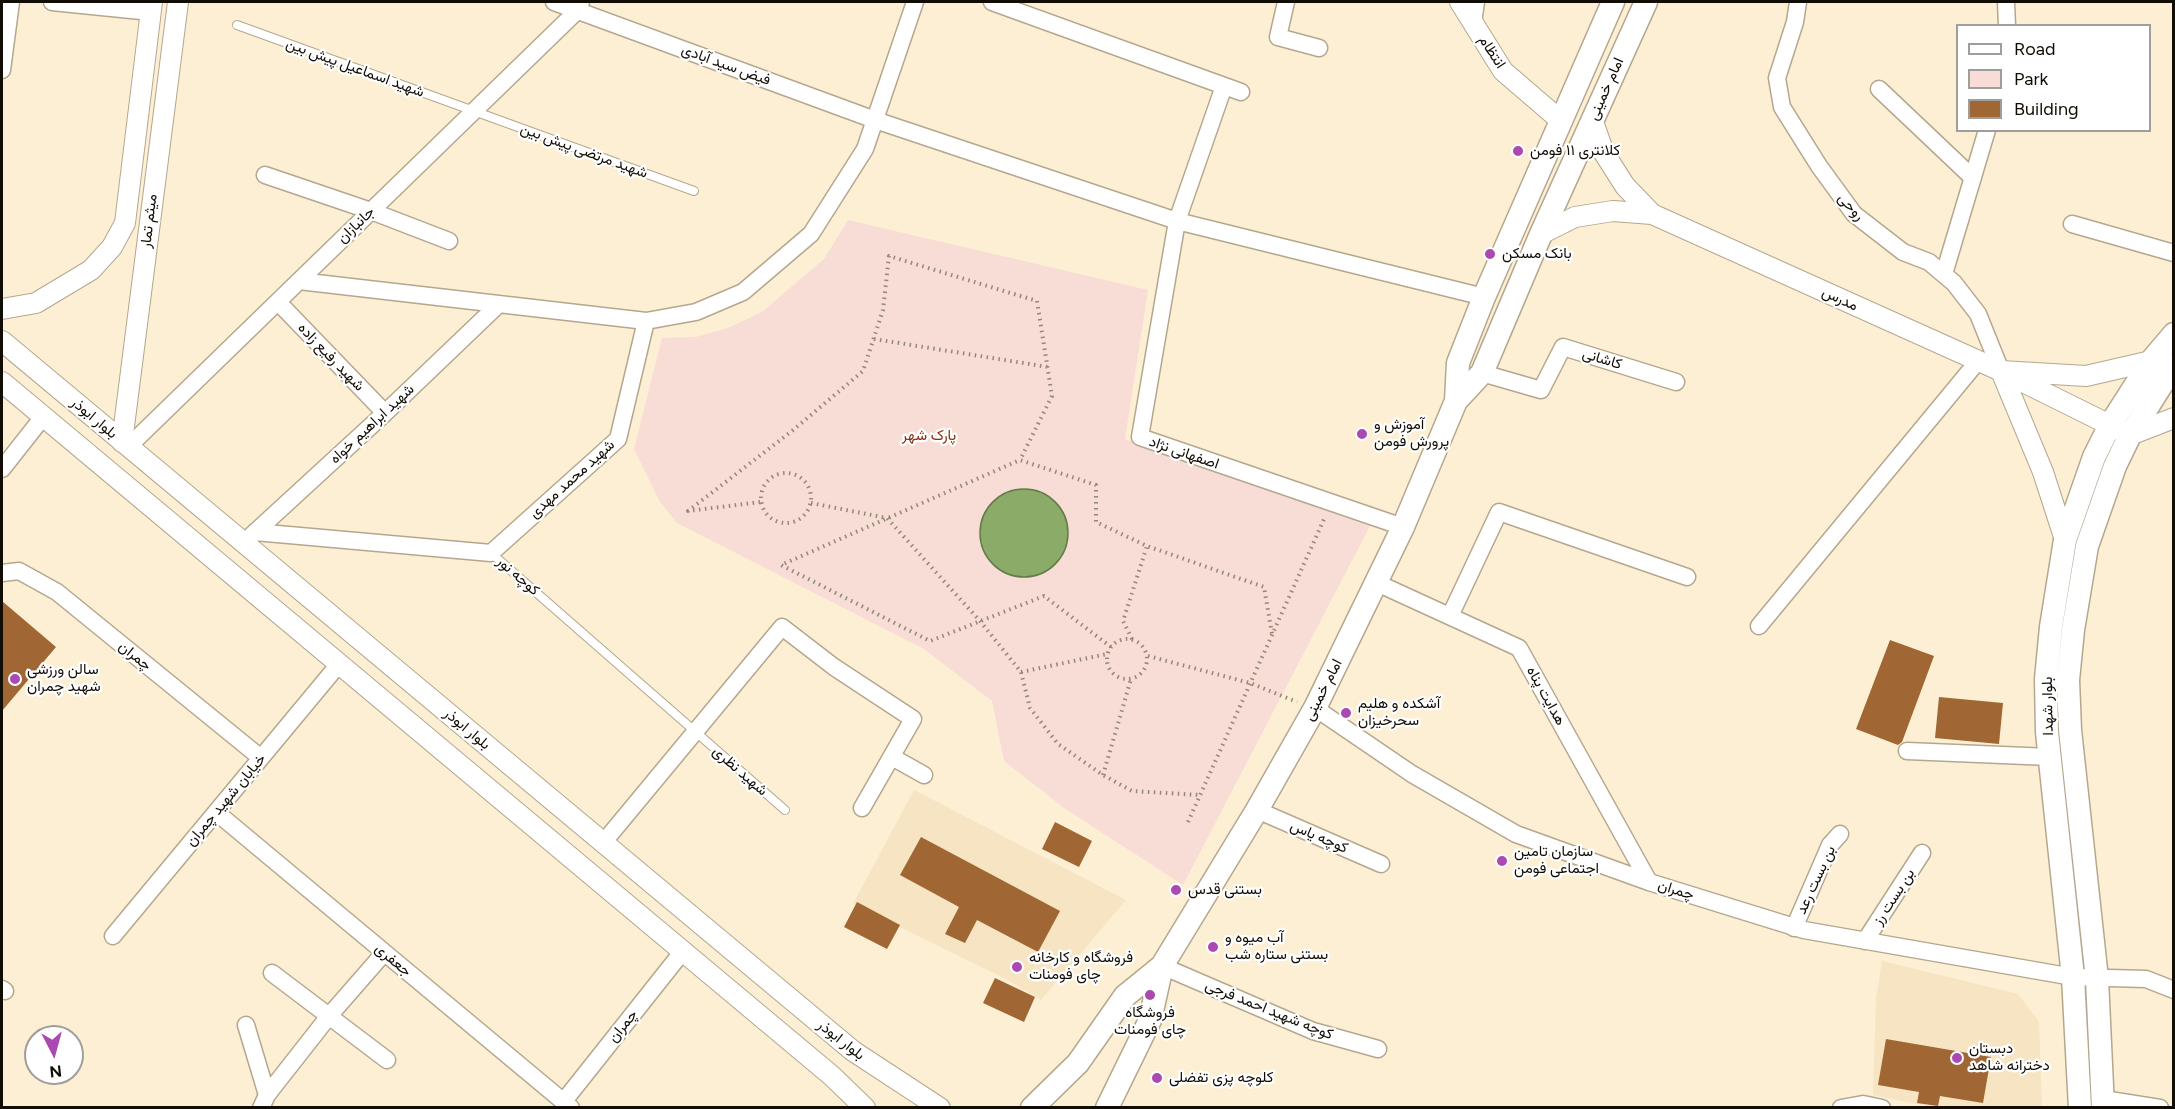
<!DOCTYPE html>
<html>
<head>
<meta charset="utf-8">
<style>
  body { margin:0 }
  #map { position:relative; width:2175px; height:1109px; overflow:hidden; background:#fdefd4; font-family:Figtree,sans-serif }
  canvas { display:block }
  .frame { position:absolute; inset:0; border:3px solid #110c04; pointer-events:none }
  .legend { position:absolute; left:1956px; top:24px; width:195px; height:108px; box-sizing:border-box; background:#fff; border:2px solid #a09e9b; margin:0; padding:8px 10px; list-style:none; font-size:18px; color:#110c04 }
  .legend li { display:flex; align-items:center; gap:12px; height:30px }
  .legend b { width:30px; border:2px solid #a09e9b }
  .north { position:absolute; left:24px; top:1025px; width:60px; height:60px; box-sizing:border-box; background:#fff; border:2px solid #a09e9b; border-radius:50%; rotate:174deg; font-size:16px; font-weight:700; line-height:24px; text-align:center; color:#110c04 }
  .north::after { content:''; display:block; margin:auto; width:21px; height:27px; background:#ab49b0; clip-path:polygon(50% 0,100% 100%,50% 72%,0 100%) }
</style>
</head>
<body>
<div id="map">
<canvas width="2175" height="1109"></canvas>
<div class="frame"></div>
<ul class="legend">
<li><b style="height:8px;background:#fff"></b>Road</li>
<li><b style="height:16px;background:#f7ddd5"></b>Park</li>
<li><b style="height:16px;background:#a06634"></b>Building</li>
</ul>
<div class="north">N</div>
</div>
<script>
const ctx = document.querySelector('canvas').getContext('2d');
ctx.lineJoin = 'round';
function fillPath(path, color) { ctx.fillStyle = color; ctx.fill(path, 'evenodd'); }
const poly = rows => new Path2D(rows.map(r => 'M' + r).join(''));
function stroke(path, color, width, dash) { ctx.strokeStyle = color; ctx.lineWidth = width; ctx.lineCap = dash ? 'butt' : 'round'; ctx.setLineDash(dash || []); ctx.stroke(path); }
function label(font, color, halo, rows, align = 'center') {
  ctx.font = font + ' Figtree,Vazirmatn,sans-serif'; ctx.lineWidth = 4.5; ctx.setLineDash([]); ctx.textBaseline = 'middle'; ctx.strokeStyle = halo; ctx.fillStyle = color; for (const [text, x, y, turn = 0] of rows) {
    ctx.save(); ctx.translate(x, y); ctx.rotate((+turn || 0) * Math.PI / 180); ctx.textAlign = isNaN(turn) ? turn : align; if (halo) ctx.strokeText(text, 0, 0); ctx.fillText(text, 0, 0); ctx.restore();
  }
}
const built = poly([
  [914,790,1126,900,1041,1000,1006,979,853,904],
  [1882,961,2018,994,2039,1022,2042,1107,1932,1107,1873,1095,1876,1000]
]);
const green = poly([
  [848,220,1148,290,1125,439,1288,493,1370,526,1183,885,1064,808,1004,761,992,701,924,649,677,523,660,502,634,449,662,338,696,337,728,328,762,312,824,259]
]);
const water = poly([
  '980 533a44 44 0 1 1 88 0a44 44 0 1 1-88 0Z'
]);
const building = poly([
  [2,601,56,647,2,711],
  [1890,640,1934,656,1902,742,1898,745,1856,729],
  [1939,697,2003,703,1999,744,1935,738],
  [1055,822,1092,841,1079,867,1042,849],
  [921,837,1060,911,1038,952,977,920,965,943,945,934,959,907,900,875],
  [857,902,900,925,887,949,844,927],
  [995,978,1035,997,1024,1022,983,1003],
  [1886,1039,1991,1057,1983,1103,1940,1096,1938,1106,1917,1103,1919,1092,1878,1085]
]);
const path = poly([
  [874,339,1048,367],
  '761 498a25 25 0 1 1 50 0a25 25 0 1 1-50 0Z',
  [760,502,688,511,792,431,863,371,883,310,889,256,1037,301,1052,396,1020,460],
  [811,503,887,518,980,621,1021,672,1030,708,1058,744,1103,775,1132,791,1200,795],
  '1107 659a20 20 0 1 1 40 0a20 20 0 1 1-40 0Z',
  [1132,639,1123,621,1147,546],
  [1111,647,1044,596,930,641,781,565,1020,460,1096,485,1096,522,1147,546,1264,587,1272,634],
  [1148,656,1250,683,1297,702],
  [1021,672,1107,654],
  [1103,775,1131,679],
  [1188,822,1325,517]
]);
const service = poly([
  [237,25,694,191],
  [491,553,785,810]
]);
const minor = poly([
  [52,2,151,12],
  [554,2,875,120,1177,221,1484,297],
  [992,2,1241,92],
  [1286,2,1278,37,1319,48],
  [1798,2,1795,22,1777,78,1782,107,1819,166,1854,214,1903,252,1929,262,1954,283,1978,314,2001,371],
  [2006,2,2007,26],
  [1473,23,1476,2],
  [2,70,11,2],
  [1224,86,1177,221,1140,437,1403,527],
  [1879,89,1973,178],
  [265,175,371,211,449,241],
  [2072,224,2174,253],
  [1944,274,1987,130],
  [299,281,646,321,696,312,743,292,811,234,865,149,915,2],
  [278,302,385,413],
  [1482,373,1541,390,1563,347,1676,382],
  [128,447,578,10,581,2],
  [2,469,43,417],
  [255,532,491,553,618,439,646,321],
  [251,536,385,413,499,304],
  [2,573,19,571,57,592,261,758],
  [1377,583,1519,648,1649,882],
  [1450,616,1499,512,1687,577],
  [1759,626,1978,361],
  [1315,708,1412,774,1516,834,1649,882,1804,930,2073,977,2146,979,2174,990],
  [1907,751,2050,757],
  [892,757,924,775],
  [1257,810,1381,864],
  [216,812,571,1108],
  [603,843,782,627,834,667,913,719,862,808],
  [1794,928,1830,845,1840,834],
  [113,936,339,664],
  [1865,941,1922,853],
  [1162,966,1313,1031,1378,1049],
  [272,973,387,1060],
  [2,989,5,991],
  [246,1025,267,1095],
  [2103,1099,2160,1108],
  [564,1101,683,951],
  [261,1108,267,1095,329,1016,384,953],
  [1841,1108,1863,1104,1882,1108]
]);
const tertiary = poly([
  [1460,2,1503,71,1560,120],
  [1592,119,1604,153,1625,186,1652,214],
  [1541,234,1575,217,1613,211,1652,214,2001,371,2130,435,2174,418],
  [2,309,36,303,91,270,112,247,125,223,152,2],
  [2,341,853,1051,940,1108],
  [2,382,832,1076,865,1108],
  [122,442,178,2],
  [2065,540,2043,472,2001,371,2086,376,2151,361]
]);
const secondary = poly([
  [1456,401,1482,373,1541,234,1646,2],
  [1032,1108,1078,1063,1125,996,1162,966],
  [1107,1108,1150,1020,1162,966,1257,810,1315,708,1403,527,1456,401,1458,363,1484,297,1613,2],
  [2080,1108,2073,977,2047,732,2046,679,2051,627,2065,540,2094,457,2110,425,2151,361,2174,334],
  [2103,1108,2097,979,2070,730,2068,680,2073,630,2087,546,2115,466,2130,435,2174,365]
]);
const markers = [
  [1518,151,6,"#ab49b0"],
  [1490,254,6,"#ab49b0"],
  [1362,434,6,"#ab49b0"],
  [15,679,6,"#ab49b0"],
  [1346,713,6,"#ab49b0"],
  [1502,861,6,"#ab49b0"],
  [1176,890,6,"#ab49b0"],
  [1213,947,6,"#ab49b0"],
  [1017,967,6,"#ab49b0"],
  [1150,995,6,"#ab49b0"],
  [1957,1058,6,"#ab49b0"],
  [1157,1078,6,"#ab49b0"]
];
const streetNames = [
  ["انتظام",1492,52,57],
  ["فیض سید آبادی",726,65,20],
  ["شهید اسماعیل پیش بین",355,68,20],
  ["امام خمینی",1606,89,-66],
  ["شهید مرتضی پیش بین",584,151,20],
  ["روحی",1851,207,48],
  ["میثم تمار",149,221,-83],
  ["جانبازان",356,225,-44],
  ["مدرس",1840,299,24],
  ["شهید رفیع زاده",331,357,46],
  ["کاشانی",1602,359,17],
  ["بلوار ابوذر",94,418,40],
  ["شهید ابراهیم خواه",372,424,-43],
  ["اصفهانی نژاد",1184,453,19],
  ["شهید محمد مهدی",572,479,-42],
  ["کوچه نور",518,576,41],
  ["چمران",135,656,39],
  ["امام خمینی",1323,690,-63],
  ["هدایت پناه",1546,696,61],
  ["بلوار شهدا",2048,706,-91],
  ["بلوار ابوذر",467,729,40],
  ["شهید نظری",740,771,41],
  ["خیابان شهید چمران",226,800,-50],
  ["کوچه یاس",1319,837,23],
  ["بن بست رعد",1816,880,-65],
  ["چمران",1676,890,17],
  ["بن بست رز",1894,897,-57],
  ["جعفری",393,960,40],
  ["کوچه شهید احمد فرجی",1269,1010,22],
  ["چمران",623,1026,-51],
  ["بلوار ابوذر",841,1040,38]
];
const poiNames = [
  ["کلانتری ۱۱ فومن",1530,151],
  ["بانک مسکن",1502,254],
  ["آموزش و",1374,425],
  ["پرورش فومن",1374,442],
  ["سالن ورزشی",27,670],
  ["شهید چمران",27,687],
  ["آشکده و هلیم",1358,704],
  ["سحرخیزان",1358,721],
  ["سازمان تامین",1514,852],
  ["اجتماعی فومن",1514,869],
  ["بستنی قدس",1188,890],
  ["آب میوه و",1225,938],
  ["بستنی ستاره شب",1225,955],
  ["فروشگاه و کارخانه",1029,958],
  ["چای فومنات",1029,975],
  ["فروشگاه",1150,1013,"center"],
  ["چای فومنات",1150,1030,"center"],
  ["دبستان",1969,1049],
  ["دخترانه شاهد",1969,1066],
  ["کلوچه پزی تفضلی",1169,1078]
];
const parkNames = [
  ["پارک شهر",929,436]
];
fillPath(built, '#f6e4c2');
fillPath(green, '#f7ddd5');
fillPath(water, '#8bab68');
stroke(water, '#667b4a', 1.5);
fillPath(building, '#a06634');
stroke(service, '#b5a78e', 10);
stroke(minor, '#b5a78e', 19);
stroke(tertiary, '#b5a78e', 22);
stroke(secondary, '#b5a78e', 25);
stroke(path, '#928875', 4, [1.5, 4.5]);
stroke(service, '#fff', 8);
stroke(minor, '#fff', 16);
stroke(tertiary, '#fff', 20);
stroke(secondary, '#fff', 22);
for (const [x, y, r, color] of markers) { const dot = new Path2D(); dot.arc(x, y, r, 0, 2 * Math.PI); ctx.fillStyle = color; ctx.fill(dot); stroke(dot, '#fff', 2); }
label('15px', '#110c04', '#fff', streetNames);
label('15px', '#110c04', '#fff', poiNames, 'left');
label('15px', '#862c12', '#fff', parkNames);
</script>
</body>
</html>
